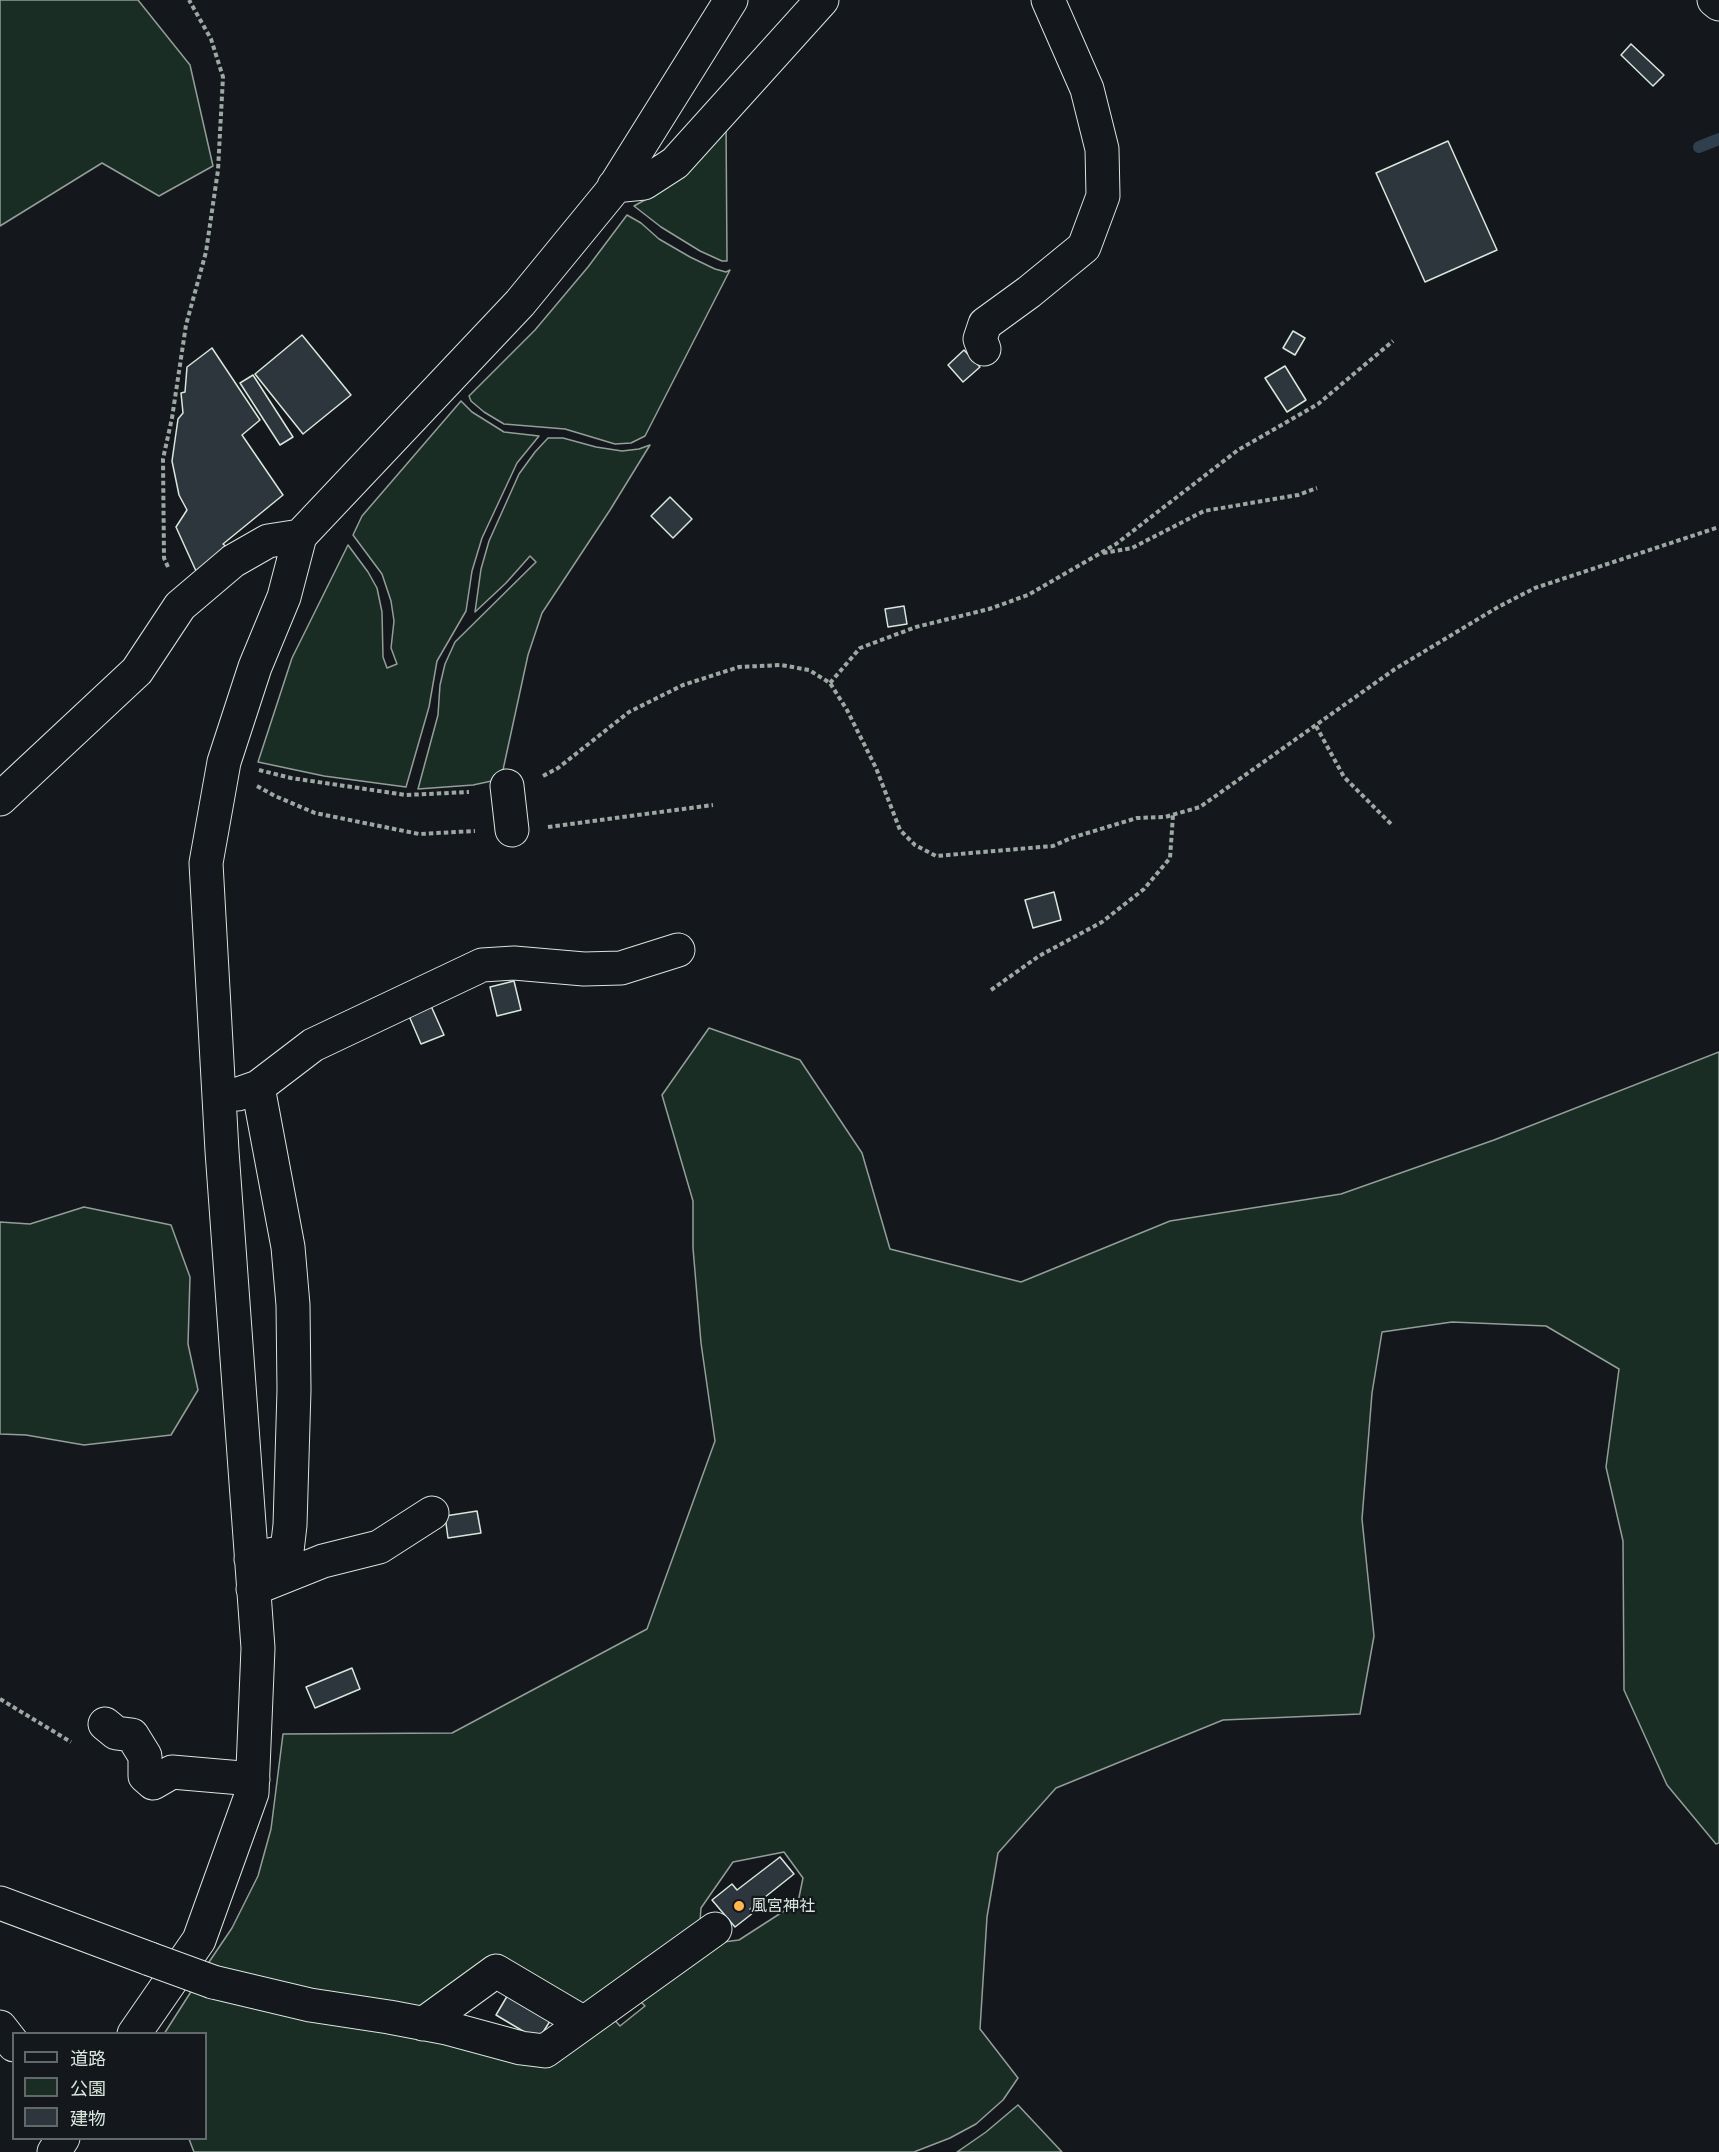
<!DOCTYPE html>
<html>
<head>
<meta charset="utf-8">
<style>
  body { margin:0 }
  #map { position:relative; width:1719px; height:2152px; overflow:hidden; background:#14181c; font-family:"Noto Sans","Noto Sans JP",sans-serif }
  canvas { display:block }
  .legend { position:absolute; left:12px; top:2032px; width:195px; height:108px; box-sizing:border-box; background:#14181c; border:2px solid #626a69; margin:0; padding:8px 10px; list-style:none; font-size:18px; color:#d8e6dc }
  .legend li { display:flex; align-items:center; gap:12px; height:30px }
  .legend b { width:30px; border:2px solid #626a69 }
</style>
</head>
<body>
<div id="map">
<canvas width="1719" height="2152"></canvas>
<ul class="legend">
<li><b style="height:8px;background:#14181c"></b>道路</li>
<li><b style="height:16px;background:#1a2d24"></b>公園</li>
<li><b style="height:16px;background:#2c363c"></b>建物</li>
</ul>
</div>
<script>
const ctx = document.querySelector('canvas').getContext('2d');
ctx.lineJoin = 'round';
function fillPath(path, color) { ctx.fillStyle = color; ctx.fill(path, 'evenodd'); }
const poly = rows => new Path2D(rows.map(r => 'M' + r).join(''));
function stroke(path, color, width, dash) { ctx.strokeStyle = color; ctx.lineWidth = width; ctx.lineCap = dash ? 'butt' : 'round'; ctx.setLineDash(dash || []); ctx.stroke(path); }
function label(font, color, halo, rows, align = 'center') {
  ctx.font = font + ' "Noto Sans","Noto Sans JP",sans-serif'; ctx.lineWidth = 4.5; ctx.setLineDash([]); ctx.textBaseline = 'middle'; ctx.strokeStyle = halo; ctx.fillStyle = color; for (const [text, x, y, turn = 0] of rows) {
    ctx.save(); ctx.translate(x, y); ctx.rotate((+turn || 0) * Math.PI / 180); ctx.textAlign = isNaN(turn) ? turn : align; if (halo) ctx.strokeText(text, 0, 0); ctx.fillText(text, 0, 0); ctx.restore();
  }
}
const green = poly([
  [0,0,138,0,190,65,213,166,159,196,102,163,0,226,0,0],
  [726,122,727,261,722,261,700,251,661,227,634,206,652,196,726,122],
  [627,215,641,223,659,239,690,257,715,269,726,272,730,270,645,436,631,443,615,444,565,429,504,424,484,412,471,401,469,396,535,330,588,267,627,215],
  [461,401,472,412,504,432,539,436,517,463,482,538,472,571,466,611,437,661,429,707,406,787,324,776,258,762,292,658,348,545,368,572,377,588,382,612,383,657,387,668,397,664,391,648,394,621,391,601,382,574,353,535,362,516,461,401],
  [548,438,563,438,596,447,622,451,639,449,650,445,610,510,542,613,528,655,501,779,473,785,418,789,438,715,440,685,445,664,455,642,536,562,530,556,506,583,475,612,481,569,489,541,519,474,535,452,548,438],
  [709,1028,800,1060,862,1153,890,1249,1021,1282,1170,1221,1341,1194,1494,1140,1719,1052,1719,1843,1716,1844,1667,1785,1624,1690,1623,1541,1606,1467,1619,1369,1546,1326,1452,1322,1382,1332,1372,1393,1362,1519,1374,1636,1360,1714,1223,1720,1056,1788,998,1853,987,1917,980,2029,1018,2078,1003,2100,976,2124,950,2138,914,2152,194,2152,189,2139,206,2138,206,2034,164,2034,194,1987,543,2060,609,2014,620,2026,645,2006,634,1995,708,1944,739,1940,798,1902,803,1878,784,1852,733,1862,701,1908,699,1934,585,2016,496,1961,419,2017,205,1968,232,1928,258,1876,271,1829,283,1734,452,1733,647,1629,715,1441,701,1343,693,1248,693,1201,662,1095,709,1028],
  [84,1207,171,1225,190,1277,188,1344,198,1390,171,1435,84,1445,26,1435,0,1434,0,1222,30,1224,84,1207],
  [1018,2105,1062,2152,957,2152,986,2132,1018,2105]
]);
const stream = poly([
  [1699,147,1719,139]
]);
const building = poly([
  [1631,44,1664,75,1653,86,1621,55,1631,44],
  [1448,141,1497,250,1425,282,1376,173,1448,141],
  [1293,331,1305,338,1295,355,1283,348,1293,331],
  [302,335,351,395,303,434,255,374,302,335],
  [212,348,260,420,242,435,283,495,223,544,228,548,196,571,176,527,187,510,179,495,172,461,178,419,183,413,181,393,185,392,187,367,212,348],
  [964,350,980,367,963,382,948,365,964,350],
  [1285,366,1306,400,1287,412,1265,378,1285,366],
  [253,375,293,437,280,445,240,383,253,375],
  [670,497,692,519,673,538,651,516,670,497],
  [904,606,907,624,888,627,885,609,904,606],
  [1054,892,1061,920,1033,928,1025,900,1054,892],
  [514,981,521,1010,497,1016,490,987,514,981],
  [431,1006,444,1035,421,1044,409,1016,431,1006],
  [477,1511,481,1533,448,1538,445,1516,477,1511],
  [352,1668,360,1689,315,1708,306,1687,352,1668],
  [780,1857,794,1874,750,1909,753,1913,735,1927,712,1900,732,1884,737,1890,780,1857],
  [509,1993,552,2018,538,2040,496,2015,509,1993]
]);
const path = poly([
  [1103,553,1132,548,1204,511,1298,495,1317,488],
  [168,567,164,558,163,459,172,418,186,325,206,252,218,170,223,77,211,39,189,0],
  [830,683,860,648,916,627,989,609,1028,595,1116,544,1238,450,1318,404,1393,341],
  [1316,726,1344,777,1393,826],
  [259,770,291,778,406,795,469,792],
  [543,776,558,768,629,712,683,685,739,667,781,665,809,670,830,683,847,710,876,768,900,830,915,845,936,856,1053,846,1071,838,1137,818,1165,817,1200,807,1395,669,1498,607,1535,588,1719,527],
  [257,786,275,796,315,813,419,834,475,831],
  [548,827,713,805],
  [991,990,1039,956,1102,922,1144,889,1170,858,1173,815],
  [0,1699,71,1742]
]);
const minor = poly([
  [1714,0,1719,4],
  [614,186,644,183,675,163,822,0],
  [984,349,980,339,985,324,1029,292,1084,247,1103,196,1102,149,1087,89,1048,0],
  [507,786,512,830],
  [0,799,137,671,180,606,233,561,268,541,300,536],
  [238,1094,258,1087,313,1045,482,965,514,963,584,969,621,968,678,950],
  [251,1559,287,1551,290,1525,294,1390,293,1305,288,1247,258,1087],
  [253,1589,323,1561,379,1547,432,1513],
  [105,1724,116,1733,132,1735,145,1756,145,1776,153,1783,172,1772,253,1779],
  [0,1903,150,1959],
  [213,1982,310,2005,389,2017,447,2028,521,2048,545,2051,715,1929],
  [423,2024,496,1971,584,2023],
  [0,2027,14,2045],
  [134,2034,199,1940,252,1793,258,1648,222,1151,206,863,224,762,255,667,284,597,300,536,520,303,611,192,731,0],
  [54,2152,63,2138]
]);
const minorBridge = poly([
  [150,1959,213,1982]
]);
const markers = [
  [739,1906,6,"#ffb74d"]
];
const poiNames = [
  ["風宮神社",751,1906]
];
fillPath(green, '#1a2d24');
stroke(green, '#939e99', 1.5);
stroke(stream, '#2f3f4d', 12);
fillPath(building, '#2c363c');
stroke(building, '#d8e6dc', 1.5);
stroke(minor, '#d8e6dc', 35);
stroke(path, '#9da8a2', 4, [4.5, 3]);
stroke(minor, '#14181c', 33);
stroke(minorBridge, '#d8e6dc', 35, []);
stroke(minorBridge, '#14181c', 33);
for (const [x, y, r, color] of markers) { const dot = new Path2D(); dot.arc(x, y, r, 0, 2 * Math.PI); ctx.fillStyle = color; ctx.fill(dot); stroke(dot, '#14181c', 2); }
label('16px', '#d8e6dc', '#14181c', poiNames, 'left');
</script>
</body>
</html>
